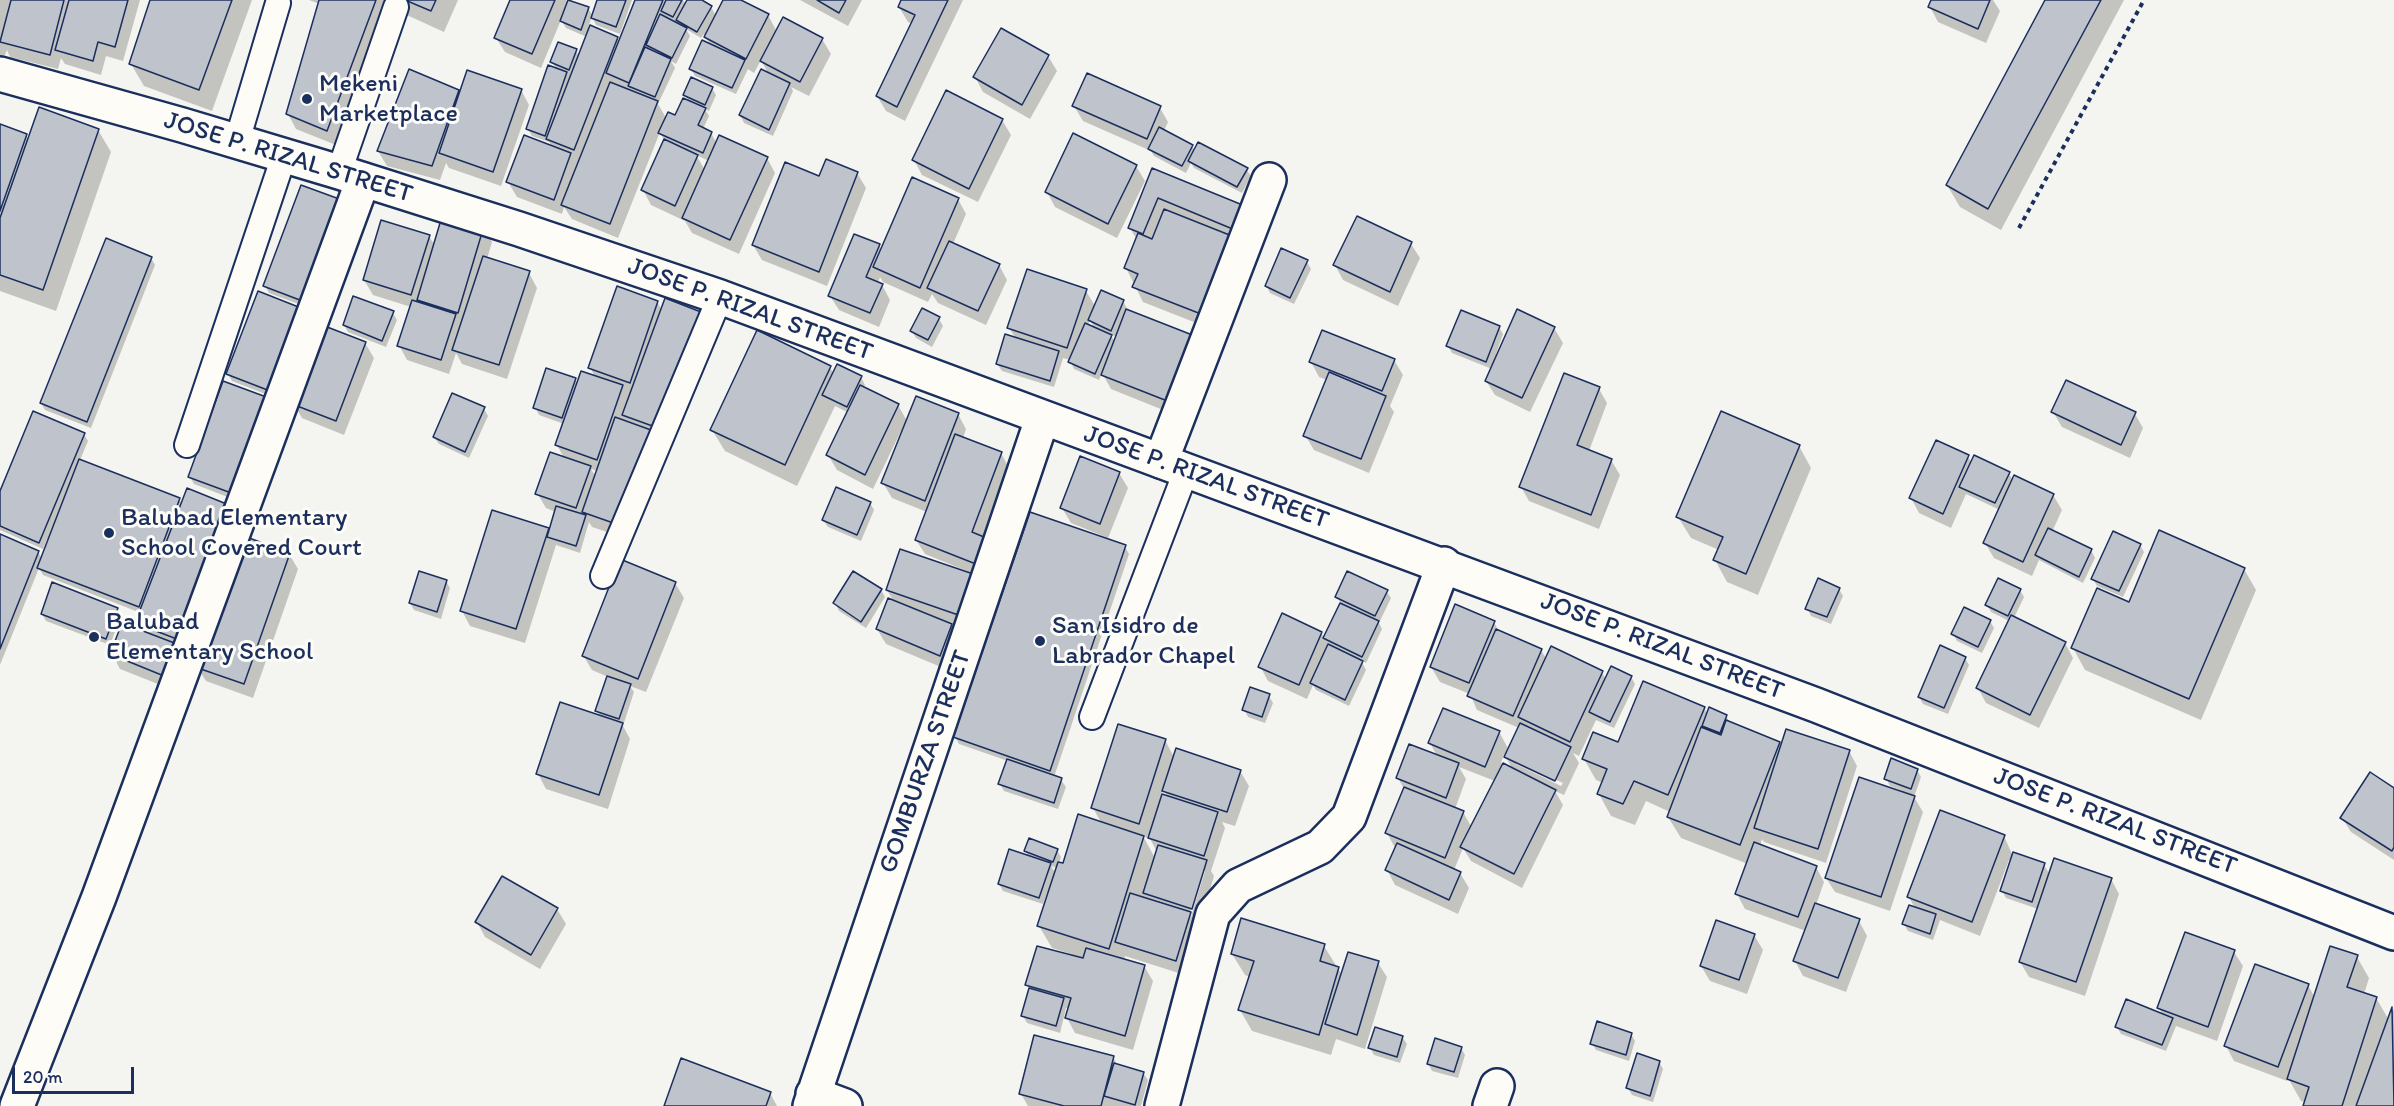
<!DOCTYPE html>
<html>
<head>
<meta charset="utf-8">
<style>
  body { margin:0 }
  #map { position:relative; width:2394px; height:1106px; overflow:hidden; background:#f4f4f1; font-family:Itim,sans-serif }
  canvas { display:block }
  .scale { position:absolute; left:12px; top:1067px; width:122px; height:27px; box-sizing:border-box; border:3px solid #1b2f5e; border-top:0; padding-left:8px; font-size:18px; line-height:21px; white-space:nowrap; color:#1b2f5e; -webkit-text-stroke:4px #fdfcf7; paint-order:stroke }
</style>
</head>
<body>
<div id="map">
<canvas width="2394" height="1106"></canvas>
<div class="scale">20 m</div>
</div>
<script>
const ctx = document.querySelector('canvas').getContext('2d');
ctx.lineJoin = 'round';
function fillPath(path, color) { ctx.fillStyle = color; ctx.fill(path, 'evenodd'); }
const poly = rows => new Path2D(rows.map(r => 'M' + r).join(''));
function stroke(path, color, width, dash) { ctx.strokeStyle = color; ctx.lineWidth = width; ctx.lineCap = dash ? 'butt' : 'round'; ctx.setLineDash(dash || []); ctx.stroke(path); }
function label(font, color, halo, rows, align = 'center') {
  ctx.font = font + ' Itim,sans-serif'; ctx.lineWidth = 6; ctx.setLineDash([]); ctx.textBaseline = 'middle'; ctx.strokeStyle = halo; ctx.fillStyle = color; for (const [text, x, y, turn = 0] of rows) {
    ctx.save(); ctx.translate(x, y); ctx.rotate((+turn || 0) * Math.PI / 180); ctx.textAlign = isNaN(turn) ? turn : align; if (halo) ctx.strokeText(text, 0, 0); ctx.fillText(text, 0, 0); ctx.restore();
  }
}
const shadow = poly([
  [0,0,140,0,123,61,106,56,101,75,65,64,61,58,58,69,10,57,7,50,4,57,0,55],
  [152,0,252,0,212,111,144,86,131,64],
  [309,0,458,0,444,32,387,6,336,145,296,129,288,114,320,4],
  [512,0,566,0,568,3,570,0,588,8,593,16,599,0,632,0,620,34,596,25,592,17,588,27,617,38,620,42,637,0,683,0,686,5,688,0,699,0,711,7,716,16,724,0,738,0,768,15,777,32,784,19,822,39,831,54,809,96,791,87,793,91,773,136,744,123,740,115,769,75,761,60,754,73,748,69,736,94,695,76,691,69,711,46,704,34,701,38,686,29,690,36,676,64,671,61,675,68,658,104,666,118,675,117,689,102,685,95,712,88,716,95,709,111,705,109,709,116,703,129,711,133,717,144,767,158,775,173,739,254,692,233,685,221,651,205,643,190,664,140,660,132,618,238,572,219,564,207,562,214,517,197,508,182,553,148,549,142,532,136,528,129,557,70,552,62,559,44,576,51,579,56,587,37,566,28,561,20,541,68,505,52,496,38],
  [696,155,709,161,705,170],
  [800,0,862,0,848,26],
  [903,0,963,0,905,121,886,111,877,96,913,24,908,22,899,7],
  [1933,0,1993,0,2000,11,1986,43,1938,22,1930,7],
  [2047,0,2124,0,2001,230,1960,207,1947,185],
  [1048,56,1057,71,1030,119,983,92,975,77],
  [521,90,529,105,501,186,449,168,446,163,440,180,387,166,378,151,458,91,460,95],
  [1074,106,1160,108,1168,122,1164,131,1192,146,1195,151,1246,169,1251,176,1242,193,1194,168,1191,163,1186,173,1154,156,1151,151,1083,121],
  [1002,120,1011,135,978,202,922,175,914,160],
  [0,126,26,135,29,140,98,130,111,152,56,311,0,291],
  [1136,166,1145,181,1117,238,1055,207,1047,192],
  [1153,170,1244,207,1209,328,1143,302,1126,268,1137,240,1130,228],
  [857,173,866,188,827,286,762,260,753,245,820,178],
  [302,187,309,308,269,293,265,286],
  [958,199,966,214,953,244,999,265,1007,280,986,325,938,303,932,294,928,302,883,282,880,277,878,283,882,285,890,300,879,327,839,310,830,296,879,245,882,251],
  [483,227,492,242,487,259,529,273,537,288,507,379,462,364,456,353,449,374,407,360,399,345,411,307,373,295,364,280,429,236,435,246],
  [1411,244,1420,258,1398,306,1343,280,1335,265],
  [151,258,155,265,91,428,45,410,41,403],
  [1307,262,1311,269,1294,304,1270,293,1266,285],
  [1086,291,1095,306,1123,301,1183,418,1111,389,1102,373,1099,380,1074,369,1070,360,1063,358,1054,387,1002,371,997,364,1016,339,1009,328],
  [1090,320,1095,329,1088,326],
  [1110,334,1117,337,1115,342],
  [657,302,662,310,659,446,628,539,592,527,589,522,580,553,556,545,525,643,470,626,462,611,548,529,550,533,556,512,546,508,537,493,564,458,557,445,564,424,539,415,535,407,575,379,578,384,595,377,590,367],
  [591,469,598,471,596,477],
  [393,313,397,320,386,347,348,332,344,325],
  [304,316,273,397,232,381,228,374],
  [939,319,943,326,932,347,916,338,912,331],
  [1499,327,1503,334,1496,354,1498,355,1554,328,1563,343,1530,412,1495,395,1486,381,1492,369,1452,353,1448,346],
  [758,332,830,368,834,374,861,377,865,385,863,388,898,405,907,421,958,414,966,429,963,438,1001,453,1009,468,983,538,975,632,950,624,960,640,948,670,886,644,877,629,894,602,887,590,968,574,969,572,925,554,916,540,927,512,892,498,883,483,903,432,901,431,873,489,837,470,828,455,849,413,835,406,797,486,725,451,712,430],
  [365,343,374,358,344,435,302,418,294,404],
  [1394,360,1403,375,1390,406,1394,412,1369,473,1314,450,1305,435,1327,380,1319,377,1311,362],
  [224,383,238,501,194,484,190,477],
  [1599,389,1607,403,1589,451,1611,460,1620,475,1599,529,1529,501,1521,487],
  [484,409,488,416,469,458,439,444,434,437],
  [2053,412,2135,414,2143,428,2130,458,2062,427],
  [84,434,88,441,80,460,179,499,182,504,186,648,174,643,184,660,173,690,120,669,112,654,142,632,137,623,141,613,43,575,39,568,0,665,0,536,38,552,42,559,49,540,47,539,43,549,0,530,0,495],
  [1799,446,1811,468,1758,595,1727,582,1715,560,1719,550,1691,538,1678,517],
  [1968,457,1972,463,2009,473,2013,481,2053,495,2062,510,2052,532,2091,550,2095,558,2083,583,2039,560,2032,576,1994,558,1985,543,2000,510,1966,494,1951,528,1919,513,1911,498],
  [1119,473,1128,488,1108,538,1071,523,1062,508],
  [870,503,874,510,861,541,828,527,823,520],
  [2140,545,2144,552,2123,597,2097,586,2093,579],
  [1125,547,1129,554,1054,777,1061,780,1066,787,1058,809,1004,791,1000,784,1008,761,959,744,955,737],
  [289,554,298,569,253,698,206,681,197,667],
  [2244,569,2256,590,2201,720,2085,670,2073,648,2129,604],
  [446,581,450,588,441,619,414,610,410,603],
  [675,583,684,598,646,692,630,686,634,692,623,726,630,739,608,809,546,789,538,774,601,717,597,711,608,677,592,670,583,655],
  [1839,589,1843,596,1831,624,1811,616,1807,608],
  [881,590,885,597,866,628,839,611,835,603],
  [2020,590,2024,597,2014,618,2065,643,2073,658,2039,728,1986,703,1978,688,2009,621,1991,612,1987,605],
  [1386,591,1391,598,1379,623,1382,629,1366,663,1361,660,1366,670,1349,706,1316,690,1313,685,1307,699,1268,681,1260,666,1321,633,1325,639,1341,604,1337,597],
  [116,609,121,616,110,645,46,621,42,614],
  [1990,621,1994,628,1982,653,1957,641,1953,633],
  [1494,622,1499,632,1541,650,1547,660,1602,673,1606,679,1631,677,1635,684,1614,728,1596,720,1579,756,1573,753,1579,763,1564,795,1555,791,1563,805,1522,888,1471,861,1463,848,1454,870,1460,873,1469,888,1458,914,1395,885,1387,870,1395,848,1387,833,1404,789,1398,778,1437,756,1430,743,1499,732,1509,750,1519,728,1477,710,1470,694,1440,682,1431,667],
  [1504,754,1513,770,1501,763],
  [1516,761,1563,783,1561,786,1516,764],
  [1459,767,1495,781,1472,828,1463,812,1455,809,1466,779],
  [1965,658,1969,665,1948,714,1923,704,1919,697],
  [1269,696,1273,703,1265,723,1248,717,1244,709],
  [1704,708,1708,715,1726,716,1731,724,1779,743,1781,747,1849,751,1857,766,1826,863,1764,842,1762,839,1760,846,1816,867,1824,882,1816,905,1859,921,1867,936,1846,992,1803,976,1795,961,1806,931,1745,909,1737,894,1748,864,1681,838,1668,817,1670,812,1646,801,1635,825,1611,816,1599,794,1603,783,1596,780,1584,759],
  [1165,740,1174,757,1240,771,1249,786,1235,826,1222,822,1225,828,1211,871,1214,876,1185,975,1125,956,1124,960,1144,966,1153,981,1133,1050,1075,1033,1067,1018,1070,1009,1066,1008,1060,1033,1027,1023,1023,1016,1030,990,1027,984,1071,954,1052,948,1039,926,1050,894,1047,893,1043,904,1003,891,999,884,1029,857,1025,851,1057,850,1061,857,1059,863,1064,865,1102,824,1093,808],
  [1163,789,1168,797,1161,795],
  [1148,835,1157,852,1155,858,1143,836,1147,838],
  [1051,866,1058,868,1056,874],
  [1202,871,1205,871,1191,917,1189,916],
  [1917,770,1921,777,1914,797,1923,812,1890,911,1835,892,1826,878,1900,792,1901,790,1890,786,1886,778],
  [2394,790,2394,860,2351,832,2342,818],
  [2004,836,2012,854,2044,865,2050,875,2111,879,2119,894,2085,996,2029,977,2020,962,2038,909,2006,898,2002,891,2012,861,2009,860,1980,936,1940,920,1933,940,1908,931,1904,924,1915,908,1908,896],
  [557,909,566,924,540,969,485,937,477,922],
  [1754,935,1763,950,1747,994,1710,981,1701,966],
  [1324,946,1342,975,1378,963,1387,977,1365,1049,1336,1039,1331,1055,1252,1031,1240,1010,1250,977,1245,975,1232,954],
  [2234,952,2243,966,2217,1041,2176,1026,2166,1051,2121,1034,2117,1027,2163,1016,2159,1008],
  [2357,957,2369,978,2364,994,2376,998,2389,1020,2394,1009,2394,1106,2305,1106,2306,1102,2301,1101,2288,1078,2287,1081,2234,1061,2226,1046,2308,985,2315,998],
  [1631,1034,1635,1041,1629,1061,1596,1050,1592,1043],
  [1402,1037,1407,1044,1400,1063,1374,1055,1370,1048],
  [1461,1048,1465,1055,1458,1078,1432,1071,1428,1063],
  [1113,1057,1118,1066,1143,1073,1148,1080,1141,1106,1028,1106,1021,1094],
  [1659,1062,1663,1069,1653,1102,1632,1095,1628,1088],
  [770,1093,777,1106,665,1106]
]);
const building = poly([
  [11,0,64,0,50,55,0,42,11,0],
  [69,0,128,0,115,47,98,42,93,61,55,50,69,0],
  [150,0,232,0,199,90,129,64,150,0],
  [319,0,376,0,327,131,286,114,319,0],
  [405,0,436,0,431,11,405,0],
  [510,0,555,0,532,54,494,38,510,0],
  [568,0,589,7,581,30,560,21,568,0],
  [597,0,626,0,616,27,591,18,597,0],
  [635,0,663,0,629,83,606,73,635,0],
  [666,0,682,0,673,17,661,11,666,0],
  [687,0,702,0,712,6,697,32,676,20,687,0],
  [723,0,741,0,769,14,746,59,704,37,723,0],
  [817,0,846,0,839,13,817,0],
  [901,0,948,0,897,107,876,96,915,15,898,7,901,0],
  [1931,0,1990,0,1978,29,1928,7,1931,0],
  [2045,0,2101,0,1988,209,1946,185,2045,0],
  [660,14,687,28,672,58,646,45,660,14],
  [783,17,823,38,800,82,760,61,783,17],
  [590,25,618,37,574,150,546,139,590,25],
  [1001,28,1049,55,1022,105,973,77,1001,28],
  [702,40,745,60,732,88,689,69,702,40],
  [558,42,577,49,569,70,550,62,558,42],
  [645,47,671,59,655,97,628,86,645,47],
  [548,65,567,72,545,136,526,129,548,65],
  [409,69,459,90,432,166,377,151,409,69],
  [761,69,790,83,769,130,739,115,761,69],
  [467,70,522,89,493,172,439,153,467,70],
  [1087,73,1161,106,1147,139,1072,106,1087,73],
  [691,77,713,87,705,105,683,95,691,77],
  [610,82,658,101,610,224,561,205,610,82],
  [946,90,1003,119,969,189,912,160,946,90],
  [683,98,706,108,698,125,712,132,703,153,658,133,668,112,675,115,683,98],
  [39,107,99,129,43,290,0,275,0,218,39,107],
  [0,124,27,134,0,211,0,124],
  [1159,127,1193,145,1182,166,1148,149,1159,127],
  [1073,133,1137,165,1108,224,1045,192,1073,133],
  [524,135,571,153,554,200,506,182,524,135],
  [719,135,768,157,730,240,682,218,719,135],
  [664,139,698,155,675,206,641,190,664,139],
  [1198,142,1248,168,1237,187,1188,161,1198,142],
  [826,159,858,172,819,272,752,245,785,162,819,176,826,159],
  [1152,168,1245,206,1235,230,1158,198,1143,234,1128,228,1152,168],
  [912,177,959,198,920,288,873,267,912,177],
  [301,185,342,200,305,302,263,286,301,185],
  [1164,209,1232,236,1201,314,1132,287,1138,274,1124,268,1138,233,1152,239,1164,209],
  [443,213,484,226,458,313,417,300,443,213],
  [1357,216,1412,242,1390,292,1333,265,1357,216],
  [381,220,430,235,411,295,363,280,381,220],
  [854,234,880,244,866,277,883,284,870,313,828,296,854,234],
  [106,238,152,257,87,422,40,403,106,238],
  [949,241,1000,264,978,311,927,288,949,241],
  [1281,248,1308,260,1290,298,1265,286,1281,248],
  [483,256,530,271,499,365,452,350,483,256],
  [1027,269,1087,289,1067,348,1007,328,1027,269],
  [617,286,658,301,630,383,588,368,617,286],
  [1101,290,1124,300,1111,331,1088,320,1101,290],
  [258,291,301,308,270,391,226,374,258,291],
  [353,296,394,311,382,341,343,325,353,296],
  [665,298,701,312,658,428,622,415,665,298],
  [412,300,456,314,441,360,397,346,412,300],
  [922,308,940,317,928,340,910,331,922,308],
  [1126,309,1200,338,1175,404,1101,375,1126,309],
  [1517,309,1555,327,1522,398,1485,381,1517,309],
  [1461,310,1500,326,1486,362,1446,346,1461,310],
  [1085,323,1112,335,1095,374,1068,362,1085,323],
  [322,325,366,342,336,421,292,404,322,325],
  [757,330,831,366,785,465,710,430,757,330],
  [1322,330,1395,359,1382,391,1309,362,1322,330],
  [1005,334,1059,351,1050,381,996,364,1005,334],
  [837,364,862,376,847,407,822,395,837,364],
  [546,368,576,378,562,418,533,408,546,368],
  [581,371,623,385,597,460,555,445,581,371],
  [1329,372,1386,396,1361,459,1303,436,1329,372],
  [1564,373,1600,387,1577,445,1612,459,1591,515,1519,487,1564,373],
  [2066,380,2136,412,2121,445,2051,412,2066,380],
  [223,381,269,398,234,494,188,477,223,381],
  [860,385,899,404,865,475,826,455,860,385],
  [452,393,485,407,465,452,433,437,452,393],
  [916,396,959,413,925,501,881,483,916,396],
  [33,411,85,433,39,543,0,526,0,491,33,411],
  [1721,411,1800,445,1746,574,1713,560,1723,537,1676,517,1721,411],
  [615,417,651,430,619,525,582,512,615,417],
  [955,434,1002,452,972,532,996,542,986,568,915,540,955,434],
  [1936,440,1969,455,1943,514,1909,498,1936,440],
  [550,452,591,466,576,508,535,494,550,452],
  [1974,455,2010,472,1995,503,1959,487,1974,455],
  [1080,456,1120,472,1100,524,1060,508,1080,456],
  [79,459,180,498,139,607,37,568,79,459],
  [2014,475,2054,494,2023,562,1983,543,2014,475],
  [836,487,871,502,857,535,822,520,836,487],
  [187,488,234,507,182,641,135,623,187,488],
  [556,506,586,515,576,546,547,537,556,506],
  [492,510,549,528,516,629,460,611,492,510],
  [1030,512,1126,545,1050,771,953,737,1030,512],
  [2048,528,2092,549,2079,577,2035,555,2048,528],
  [2159,530,2245,568,2189,699,2071,648,2097,588,2129,602,2159,530],
  [2113,531,2141,544,2119,591,2091,579,2113,531],
  [0,534,39,551,0,649,0,534],
  [241,535,290,553,244,684,195,667,241,535],
  [900,549,982,577,967,618,886,590,900,549],
  [620,559,676,582,638,679,582,656,620,559],
  [419,571,447,580,437,612,409,603,419,571],
  [853,571,882,589,861,622,833,603,853,571],
  [1347,571,1388,590,1375,616,1335,597,1347,571],
  [1818,578,1840,588,1827,617,1805,609,1818,578],
  [1998,578,2021,589,2008,616,1985,605,1998,578],
  [52,582,118,608,106,639,41,614,52,582],
  [888,598,952,624,940,656,876,629,888,598],
  [1340,603,1379,621,1362,657,1323,638,1340,603],
  [1455,604,1495,621,1469,683,1430,667,1455,604],
  [1964,607,1991,620,1978,647,1951,634,1964,607],
  [1282,613,1322,632,1299,685,1258,667,1282,613],
  [2011,615,2066,642,2030,715,1976,688,2011,615],
  [122,623,177,644,164,676,110,654,122,623],
  [1496,629,1542,649,1513,716,1467,696,1496,629],
  [1328,644,1363,661,1345,700,1310,683,1328,644],
  [1940,645,1966,657,1944,708,1918,697,1940,645],
  [1551,646,1603,671,1570,742,1518,717,1551,646],
  [1611,666,1632,676,1610,722,1589,712,1611,666],
  [607,676,631,684,619,719,595,711,607,676],
  [1643,681,1705,707,1668,795,1634,781,1623,804,1597,794,1607,769,1582,759,1593,732,1618,742,1643,681],
  [1250,687,1270,694,1262,717,1242,710,1250,687],
  [560,702,623,723,599,795,536,774,560,702],
  [1709,707,1727,715,1720,733,1702,726,1709,707],
  [1443,708,1500,731,1485,767,1428,743,1443,708],
  [1726,720,1780,742,1740,845,1667,817,1701,727,1721,735,1726,720],
  [1520,723,1571,747,1555,781,1504,757,1520,723],
  [1118,724,1166,739,1139,824,1091,808,1118,724],
  [1786,729,1850,750,1818,849,1754,828,1786,729],
  [1409,744,1459,763,1446,798,1396,778,1409,744],
  [1176,748,1241,770,1227,812,1162,791,1176,748],
  [1891,758,1918,769,1911,789,1884,779,1891,758],
  [1007,759,1062,778,1054,803,998,784,1007,759],
  [1503,763,1556,790,1514,874,1460,847,1503,763],
  [2370,772,2394,788,2394,847,2392,851,2340,818,2370,772],
  [1859,777,1915,796,1881,897,1825,878,1859,777],
  [1404,787,1464,811,1445,858,1385,833,1404,787],
  [1162,794,1218,812,1204,856,1148,838,1162,794],
  [1940,810,2005,835,1972,922,1907,897,1940,810],
  [1078,814,1144,836,1109,949,1037,926,1058,862,1063,863,1078,814],
  [1029,838,1058,849,1053,862,1024,851,1029,838],
  [1754,842,1817,866,1798,917,1735,894,1754,842],
  [1397,843,1461,872,1449,900,1385,870,1397,843],
  [1158,845,1207,860,1192,909,1143,893,1158,845],
  [1009,849,1051,863,1039,898,998,884,1009,849],
  [2013,852,2045,863,2032,902,2000,891,2013,852],
  [2054,858,2112,878,2076,982,2019,962,2054,858],
  [502,876,558,908,531,955,475,922,502,876],
  [1130,893,1191,912,1176,961,1115,942,1130,893],
  [1815,903,1860,919,1838,978,1793,961,1815,903],
  [1909,905,1936,914,1930,934,1902,924,1909,905],
  [1241,918,1325,944,1320,961,1339,967,1319,1035,1238,1010,1254,961,1231,954,1241,918],
  [1716,920,1755,934,1739,980,1700,966,1716,920],
  [2185,932,2235,950,2208,1027,2157,1008,2185,932],
  [1037,946,1083,958,1086,948,1145,965,1125,1036,1065,1018,1071,998,1025,985,1037,946],
  [2330,946,2358,955,2347,987,2377,997,2342,1106,2303,1106,2309,1087,2287,1079,2330,946],
  [1348,952,1379,961,1357,1035,1325,1024,1348,952],
  [2255,964,2309,984,2278,1067,2224,1046,2255,964],
  [1029,988,1064,998,1056,1026,1021,1016,1029,988],
  [2126,999,2173,1018,2162,1045,2115,1027,2126,999],
  [2392,1007,2394,1106,2356,1106,2392,1007],
  [1597,1021,1632,1033,1626,1055,1590,1044,1597,1021],
  [1375,1027,1403,1036,1397,1057,1368,1048,1375,1027],
  [1034,1035,1114,1056,1101,1106,1064,1106,1019,1094,1034,1035],
  [1435,1038,1462,1047,1454,1072,1427,1064,1435,1038],
  [1637,1053,1660,1061,1650,1096,1626,1088,1637,1053],
  [681,1058,771,1092,766,1106,664,1106,681,1058],
  [1114,1063,1144,1072,1135,1105,1104,1096,1114,1063]
]);
const path = poly([
  [2019,228,2144,0]
]);
const lane = poly([
  [237,141,278,3],
  [339,172,396,7],
  [187,445,284,156],
  [603,576,720,297],
  [1092,717,1186,471]
]);
const street = poly([
  [1161,461,1269,180],
  [813,1094,845,1106],
  [17,1106,99,897,363,180],
  [810,1106,1042,419],
  [1162,1106,1213,914,1238,886,1320,847,1349,817,1444,564],
  [1490,1106,1497,1086]
]);
const secondary = poly([
  [0,74,182,125,339,172,519,229,720,297,1816,705,2394,933]
]);
const markers = [
  [307,99,6,"#1b2f5e"],
  [109,533,6,"#1b2f5e"],
  [94,637,6,"#1b2f5e"],
  [1040,641,6,"#1b2f5e"]
];
const poiNames = [
  ["Mekeni",319,84],
  ["Marketplace",319,114],
  ["Balubad Elementary",121,518],
  ["School Covered Court",121,548],
  ["Balubad",106,622],
  ["Elementary School",106,652],
  ["San Isidro de",1052,626],
  ["Labrador Chapel",1052,656]
];
const streetNames = [
  ["JOSE P. RIZAL STREET",288,158,17],
  ["JOSE P. RIZAL STREET",750,310,20],
  ["JOSE P. RIZAL STREET",1206,478,20],
  ["JOSE P. RIZAL STREET",1662,647,21],
  ["GOMBURZA STREET",926,762,-71],
  ["JOSE P. RIZAL STREET",2115,822,21]
];
fillPath(shadow, '#0003');
fillPath(building, '#bfc3cc');
stroke(building, '#1b2f5e', 1.5);
stroke(lane, '#1b2f5e', 28);
stroke(street, '#1b2f5e', 38);
stroke(secondary, '#1b2f5e', 38);
stroke(path, '#1b2f5e', 4, [4.5, 4.5]);
stroke(lane, '#fdfcf7', 24);
stroke(street, '#fdfcf7', 33);
stroke(secondary, '#fdfcf7', 33);
for (const [x, y, r, color] of markers) { const dot = new Path2D(); dot.arc(x, y, r, 0, 2 * Math.PI); ctx.fillStyle = color; ctx.fill(dot); stroke(dot, '#fdfcf7', 2); }
label('26px', '#1b2f5e', '#fdfcf7', poiNames, 'left');
label('26px', '#1b2f5e', '#fdfcf7', streetNames);
</script>
</body>
</html>
